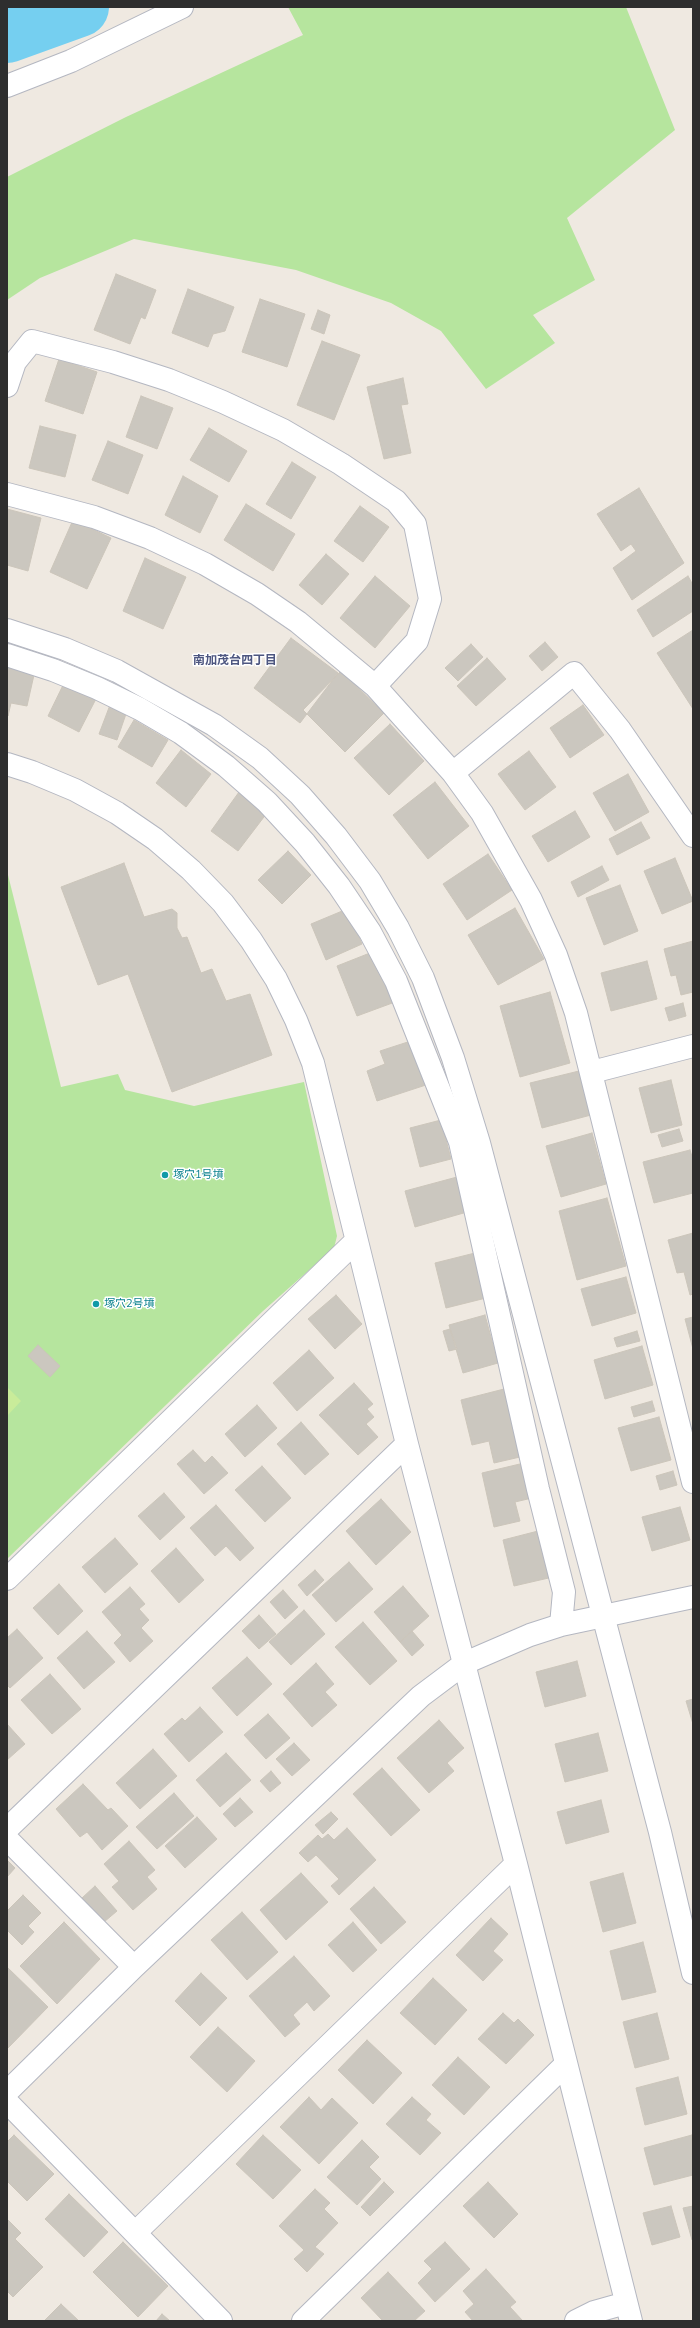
<!DOCTYPE html>
<html>
<head>
<meta charset="utf-8">
<style>
  body { margin:0 }
  #map { position:relative; width:700px; height:2328px; overflow:hidden; background:#efe9e1; font-family:Mulish,sans-serif }
  canvas { display:block }
  .frame { position:absolute; inset:0; border:8px solid #2e2e2e; pointer-events:none }
</style>
</head>
<body>
<div id="map">
<canvas width="700" height="2328"></canvas>
<div class="frame"></div>
</div>
<script>
const ctx = document.querySelector('canvas').getContext('2d');
ctx.lineJoin = 'round';
function fillPath(path, color) { ctx.fillStyle = color; ctx.fill(path, 'evenodd'); }
const poly = rows => new Path2D(rows.map(r => 'M' + r).join(''));
function stroke(path, color, width, dash) { ctx.strokeStyle = color; ctx.lineWidth = width; ctx.lineCap = dash ? 'butt' : 'round'; ctx.setLineDash(dash || []); ctx.stroke(path); }
function label(font, color, halo, rows, align = 'center') {
  ctx.font = font + ' Mulish,"Noto Sans JP",sans-serif'; ctx.lineWidth = 3; ctx.setLineDash([]); ctx.textBaseline = 'middle'; ctx.strokeStyle = halo; ctx.fillStyle = color; for (const [text, x, y, turn = 0] of rows) {
    ctx.save(); ctx.translate(x, y); ctx.rotate((+turn || 0) * Math.PI / 180); ctx.textAlign = isNaN(turn) ? turn : align; if (halo) ctx.strokeText(text, 0, 0); ctx.fillText(text, 0, 0); ctx.restore();
  }
}
const green = poly([
  [288,7,626,7,675,130,567,218,595,280,533,315,555,343,486,389,441,331,391,303,296,270,134,239,40,278,7,300,7,177,126,117,303,35],
  [7,871,61,1087,118,1074,125,1090,194,1106,304,1082,337,1236,334,1248,263,1311,7,1559]
]);
const pitch = poly([
  [7,1387,21,1401,7,1416]
]);
const river = poly([
  [7,33,79,7]
]);
const building = poly([
  [116,274,156,290,145,319,141,317,130,344,94,330,116,274],
  [188,289,234,307,225,331,213,334,208,347,172,333,188,289],
  [260,299,305,314,287,367,242,352,260,299],
  [318,310,330,315,324,334,311,329,318,310],
  [322,341,360,355,334,420,297,405,322,341],
  [59,359,97,372,83,414,45,401,59,359],
  [403,378,408,404,401,405,411,453,384,459,367,387,403,378],
  [141,396,173,408,157,449,126,437,141,396],
  [40,426,76,435,65,477,29,468,40,426],
  [209,428,247,451,229,482,190,460,209,428],
  [108,441,143,455,128,494,92,480,108,441],
  [292,462,316,477,291,519,266,504,292,462],
  [183,476,218,496,200,533,165,515,183,476],
  [639,488,684,563,632,600,613,568,636,551,631,544,621,551,597,514,639,488],
  [246,504,295,534,273,571,224,540,246,504],
  [360,506,389,527,363,562,334,541,360,506],
  [7,509,41,518,28,571,7,565,7,509],
  [73,520,111,538,87,589,50,572,73,520],
  [326,554,349,574,322,605,299,585,326,554],
  [145,558,186,577,163,629,123,611,145,558],
  [375,576,410,606,375,648,340,618,375,576],
  [688,576,693,585,693,611,653,637,637,610,688,576],
  [693,630,693,709,657,653,693,630],
  [291,638,338,673,300,723,254,688,291,638],
  [545,642,558,657,542,671,529,656,545,642],
  [471,644,483,657,458,681,445,668,471,644],
  [487,658,506,679,476,706,457,686,487,658],
  [7,660,36,666,27,706,11,703,8,716,7,660],
  [341,671,384,713,345,752,303,710,341,671],
  [67,677,99,693,79,732,48,716,67,677],
  [110,705,127,711,117,740,99,734,110,705],
  [583,705,604,735,570,758,550,728,583,705],
  [134,720,168,740,152,767,118,747,134,720],
  [390,724,424,761,389,795,354,758,390,724],
  [181,750,211,774,186,807,156,783,181,750],
  [529,751,556,787,525,810,498,774,529,751],
  [628,774,649,812,615,831,593,793,628,774],
  [435,782,469,826,428,859,393,815,435,782],
  [239,792,267,813,238,851,211,831,239,792],
  [575,811,590,837,548,862,532,836,575,811],
  [641,822,650,838,617,855,609,839,641,822],
  [288,851,311,875,282,904,258,880,288,851],
  [488,854,512,890,467,920,443,884,488,854],
  [675,858,693,901,662,914,644,871,675,858],
  [124,863,144,917,172,909,177,913,177,928,182,938,187,937,201,973,212,969,226,1001,250,994,272,1055,172,1092,128,974,98,985,61,887,124,863],
  [602,866,609,880,578,897,571,882,602,866],
  [620,885,638,931,604,945,586,898,620,885],
  [515,908,544,959,498,985,468,935,515,908],
  [347,909,362,944,326,960,311,924,347,909],
  [693,941,693,992,681,995,676,975,671,976,664,949,693,941],
  [375,951,395,1002,357,1016,337,966,375,951],
  [647,961,657,999,611,1011,601,973,647,961],
  [550,992,570,1063,520,1077,500,1006,550,992],
  [683,1003,686,1016,669,1021,665,1008,683,1003],
  [417,1039,432,1083,377,1101,367,1071,385,1064,380,1051,417,1039],
  [579,1071,591,1115,542,1128,530,1083,579,1071],
  [671,1080,682,1125,651,1133,639,1088,671,1080],
  [441,1120,451,1159,420,1167,410,1128,441,1120],
  [679,1129,683,1141,662,1147,658,1135,679,1129],
  [592,1133,606,1184,561,1197,546,1146,592,1133],
  [690,1150,693,1160,693,1193,654,1203,643,1162,690,1150],
  [457,1177,467,1212,415,1227,405,1191,457,1177],
  [607,1198,626,1266,577,1280,559,1211,607,1198],
  [693,1233,693,1294,690,1295,684,1272,677,1273,668,1240,693,1233],
  [475,1253,486,1298,446,1308,435,1263,475,1253],
  [626,1277,636,1313,592,1326,581,1289,626,1277],
  [336,1295,362,1324,335,1349,308,1319,336,1295],
  [485,1315,498,1363,463,1373,449,1325,485,1315],
  [693,1317,693,1349,685,1319,693,1317],
  [450,1329,457,1349,449,1351,443,1331,450,1329],
  [637,1331,640,1341,617,1347,614,1338,637,1331],
  [38,1345,60,1366,50,1377,28,1356,38,1345],
  [642,1346,653,1385,605,1399,594,1360,642,1346],
  [309,1350,334,1378,297,1411,273,1383,309,1350],
  [354,1383,373,1404,367,1409,374,1417,366,1424,378,1437,358,1455,319,1415,354,1383],
  [508,1388,520,1433,514,1435,520,1457,494,1463,489,1441,472,1445,461,1400,508,1388],
  [652,1401,655,1411,634,1417,631,1407,652,1401],
  [257,1405,277,1428,245,1457,225,1434,257,1405],
  [659,1417,671,1460,631,1471,618,1428,659,1417],
  [301,1422,329,1454,305,1475,277,1444,301,1422],
  [193,1450,205,1463,212,1456,228,1473,204,1494,177,1464,193,1450],
  [524,1463,532,1498,515,1502,520,1521,494,1527,482,1473,524,1463],
  [262,1466,291,1498,265,1522,235,1490,262,1466],
  [673,1471,677,1485,660,1490,656,1476,673,1471],
  [164,1493,185,1517,160,1540,138,1516,164,1493],
  [381,1499,411,1532,376,1565,346,1531,381,1499],
  [216,1505,254,1548,240,1561,226,1546,215,1556,190,1528,216,1505],
  [680,1507,690,1540,652,1551,642,1517,680,1507],
  [542,1530,553,1577,514,1586,503,1540,542,1530],
  [115,1538,138,1564,105,1593,82,1567,115,1538],
  [176,1548,204,1580,179,1603,151,1571,176,1548],
  [349,1562,373,1589,336,1622,312,1595,349,1562],
  [315,1570,324,1580,307,1596,298,1585,315,1570],
  [59,1584,83,1611,58,1635,33,1608,59,1584],
  [403,1586,429,1616,400,1642,374,1612,403,1586],
  [130,1587,145,1604,139,1609,149,1620,141,1628,153,1641,130,1662,114,1643,122,1635,102,1612,130,1587],
  [283,1590,298,1607,285,1619,270,1602,283,1590],
  [304,1610,325,1634,291,1665,269,1642,304,1610],
  [259,1615,276,1634,259,1649,242,1631,259,1615],
  [363,1622,397,1661,370,1685,335,1647,363,1622],
  [17,1629,43,1658,10,1688,7,1685,7,1638,17,1629],
  [87,1631,115,1662,84,1689,57,1658,87,1631],
  [412,1631,424,1645,412,1656,400,1642,412,1631],
  [247,1657,272,1684,237,1716,212,1688,247,1657],
  [577,1661,586,1696,545,1707,536,1672,577,1661],
  [316,1663,334,1684,325,1692,337,1705,312,1727,283,1694,316,1663],
  [50,1674,81,1709,52,1734,21,1700,50,1674],
  [693,1699,693,1724,686,1701,693,1699],
  [200,1707,223,1732,189,1762,164,1734,182,1718,185,1721,200,1707],
  [268,1714,290,1738,266,1759,244,1735,268,1714],
  [439,1720,464,1748,447,1763,454,1771,429,1793,397,1758,439,1720],
  [7,1724,25,1744,7,1760,7,1724],
  [598,1733,608,1771,565,1782,555,1744,598,1733],
  [294,1743,310,1760,292,1776,276,1759,294,1743],
  [153,1749,177,1776,140,1809,116,1783,153,1749],
  [226,1753,251,1780,220,1807,196,1780,226,1753],
  [382,1768,420,1810,391,1836,353,1794,382,1768],
  [271,1771,281,1783,270,1792,260,1781,271,1771],
  [83,1784,108,1810,111,1808,128,1826,102,1850,87,1832,80,1837,56,1809,83,1784],
  [174,1793,194,1816,157,1849,136,1827,174,1793],
  [240,1798,253,1812,235,1827,223,1814,240,1798],
  [601,1800,609,1832,566,1844,557,1812,601,1800],
  [331,1812,338,1819,323,1834,315,1825,331,1812],
  [197,1817,217,1839,185,1868,165,1846,197,1817],
  [347,1828,376,1860,339,1895,331,1886,339,1879,316,1855,308,1862,299,1853,318,1835,322,1839,328,1834,334,1840,347,1828],
  [129,1841,155,1870,147,1877,157,1889,133,1910,112,1887,119,1881,104,1864,129,1841],
  [7,1860,15,1868,7,1877,7,1860],
  [301,1873,328,1902,286,1940,260,1910,301,1873],
  [623,1873,636,1923,603,1932,590,1882,623,1873],
  [95,1886,117,1911,104,1922,82,1898,95,1886],
  [374,1887,406,1922,381,1944,350,1909,374,1887],
  [23,1895,41,1913,28,1926,34,1932,22,1945,7,1930,7,1911,23,1895],
  [242,1912,278,1952,247,1980,211,1940,242,1912],
  [491,1918,508,1934,493,1951,503,1960,483,1981,456,1955,491,1918],
  [64,1922,100,1959,57,2004,20,1966,64,1922],
  [353,1922,377,1950,353,1972,328,1945,353,1922],
  [643,1942,656,1992,622,2000,610,1951,643,1942],
  [294,1956,330,1996,314,2011,307,2002,293,2015,300,2024,285,2037,249,1996,294,1956],
  [7,1967,48,2007,8,2048,7,2047,7,1967],
  [201,1973,227,1998,200,2026,175,2001,201,1973],
  [433,1978,467,2010,435,2045,400,2013,433,1978],
  [503,2013,514,2023,518,2019,534,2035,506,2064,478,2039,503,2013],
  [657,2013,669,2059,635,2068,623,2022,657,2013],
  [218,2027,255,2061,227,2092,190,2057,218,2027],
  [367,2040,402,2073,373,2104,338,2070,367,2040],
  [458,2057,490,2087,464,2115,432,2085,458,2057],
  [678,2077,687,2114,645,2125,636,2088,678,2077],
  [309,2097,321,2110,332,2098,358,2123,319,2164,280,2127,309,2097],
  [412,2097,431,2114,426,2120,441,2133,420,2155,386,2124,412,2097],
  [14,2135,54,2174,27,2201,7,2181,7,2142,14,2135],
  [263,2135,301,2170,273,2199,236,2164,263,2135],
  [692,2135,693,2175,654,2185,644,2148,692,2135],
  [362,2140,379,2157,369,2167,381,2179,357,2205,327,2177,362,2140],
  [384,2182,394,2192,370,2216,361,2207,384,2182],
  [488,2182,518,2214,494,2238,463,2206,488,2182],
  [315,2189,330,2203,324,2209,338,2223,315,2247,324,2254,307,2272,294,2259,304,2250,279,2226,315,2189],
  [69,2194,108,2232,84,2257,45,2219,69,2194],
  [671,2206,680,2237,652,2245,643,2213,671,2206],
  [693,2206,693,2240,692,2240,683,2208,693,2206],
  [7,2219,21,2233,15,2239,43,2267,13,2297,7,2291,7,2219],
  [123,2242,168,2286,138,2317,93,2272,123,2242],
  [445,2242,470,2269,435,2302,418,2283,432,2269,424,2261,445,2242],
  [486,2269,516,2302,510,2307,522,2320,521,2321,473,2321,465,2312,474,2304,463,2291,486,2269],
  [388,2272,425,2311,414,2321,383,2321,361,2298,388,2272],
  [61,2304,79,2321,44,2321,61,2304],
  [162,2314,170,2321,156,2321,162,2314]
]);
const minor = poly([
  [7,86,71,61,182,7],
  [7,386,15,362,32,341,113,362,169,380,223,402,283,430,341,464,396,501,415,524,430,599,417,641,375,686,453,773,574,673,620,730,693,836],
  [7,494,94,517,150,538,205,564,257,594,298,622,375,686],
  [7,655,53,670,97,688,140,709,181,733,226,766,267,802,305,843,339,886,370,932,396,981,460,1142,538,1489,564,1592,561,1625],
  [7,764,32,772,75,790,117,813,155,839,191,870,223,903,251,940,276,979,296,1020,313,1063,407,1444,516,1864,631,2321],
  [453,773,482,813,531,900,556,955,576,1013,693,1482],
  [592,1072,693,1046],
  [7,1579,356,1241],
  [7,1829,407,1444],
  [7,1839,134,1967],
  [7,2092,134,1967,421,1696,465,1663,530,1635,561,1625,693,1597],
  [7,2102,221,2321],
  [136,2232,516,1864],
  [303,2321,566,2064],
  [576,2321,594,2312,626,2303]
]);
const tertiary = poly([
  [7,630,65,649,117,671,214,725,260,758,300,795,336,836,370,881,398,928,423,978,453,1058,479,1143,660,1832,693,1973]
]);
const markers = [
  [165,1175,4,"#0f9aa8"],
  [96,1304,4,"#0f9aa8"]
];
const cultureNames = [
  ["塚穴1号墳",173,1175],
  ["塚穴2号墳",104,1304]
];
const neighbourhoodNames = [
  ["南加茂台四丁目",235,660]
];
fillPath(green, '#b6e59e');
fillPath(pitch, '#c9ec9a');
stroke(river, '#75cff0', 60);
fillPath(building, '#cbc7bf');
stroke(building, '#cbc5ba', 1);
stroke(minor, '#b4b7c1', 24);
stroke(tertiary, '#b4b7c1', 24);
stroke(minor, '#fff', 22);
stroke(tertiary, '#fff', 22);
for (const [x, y, r, color] of markers) { const dot = new Path2D(); dot.arc(x, y, r, 0, 2 * Math.PI); ctx.fillStyle = color; ctx.fill(dot); stroke(dot, '#fff', 1.5); }
label('11px', '#0d838f', '#fff', cultureNames, 'left');
label('bold 12px', '#4d5680', '#fff', neighbourhoodNames);
</script>
</body>
</html>
